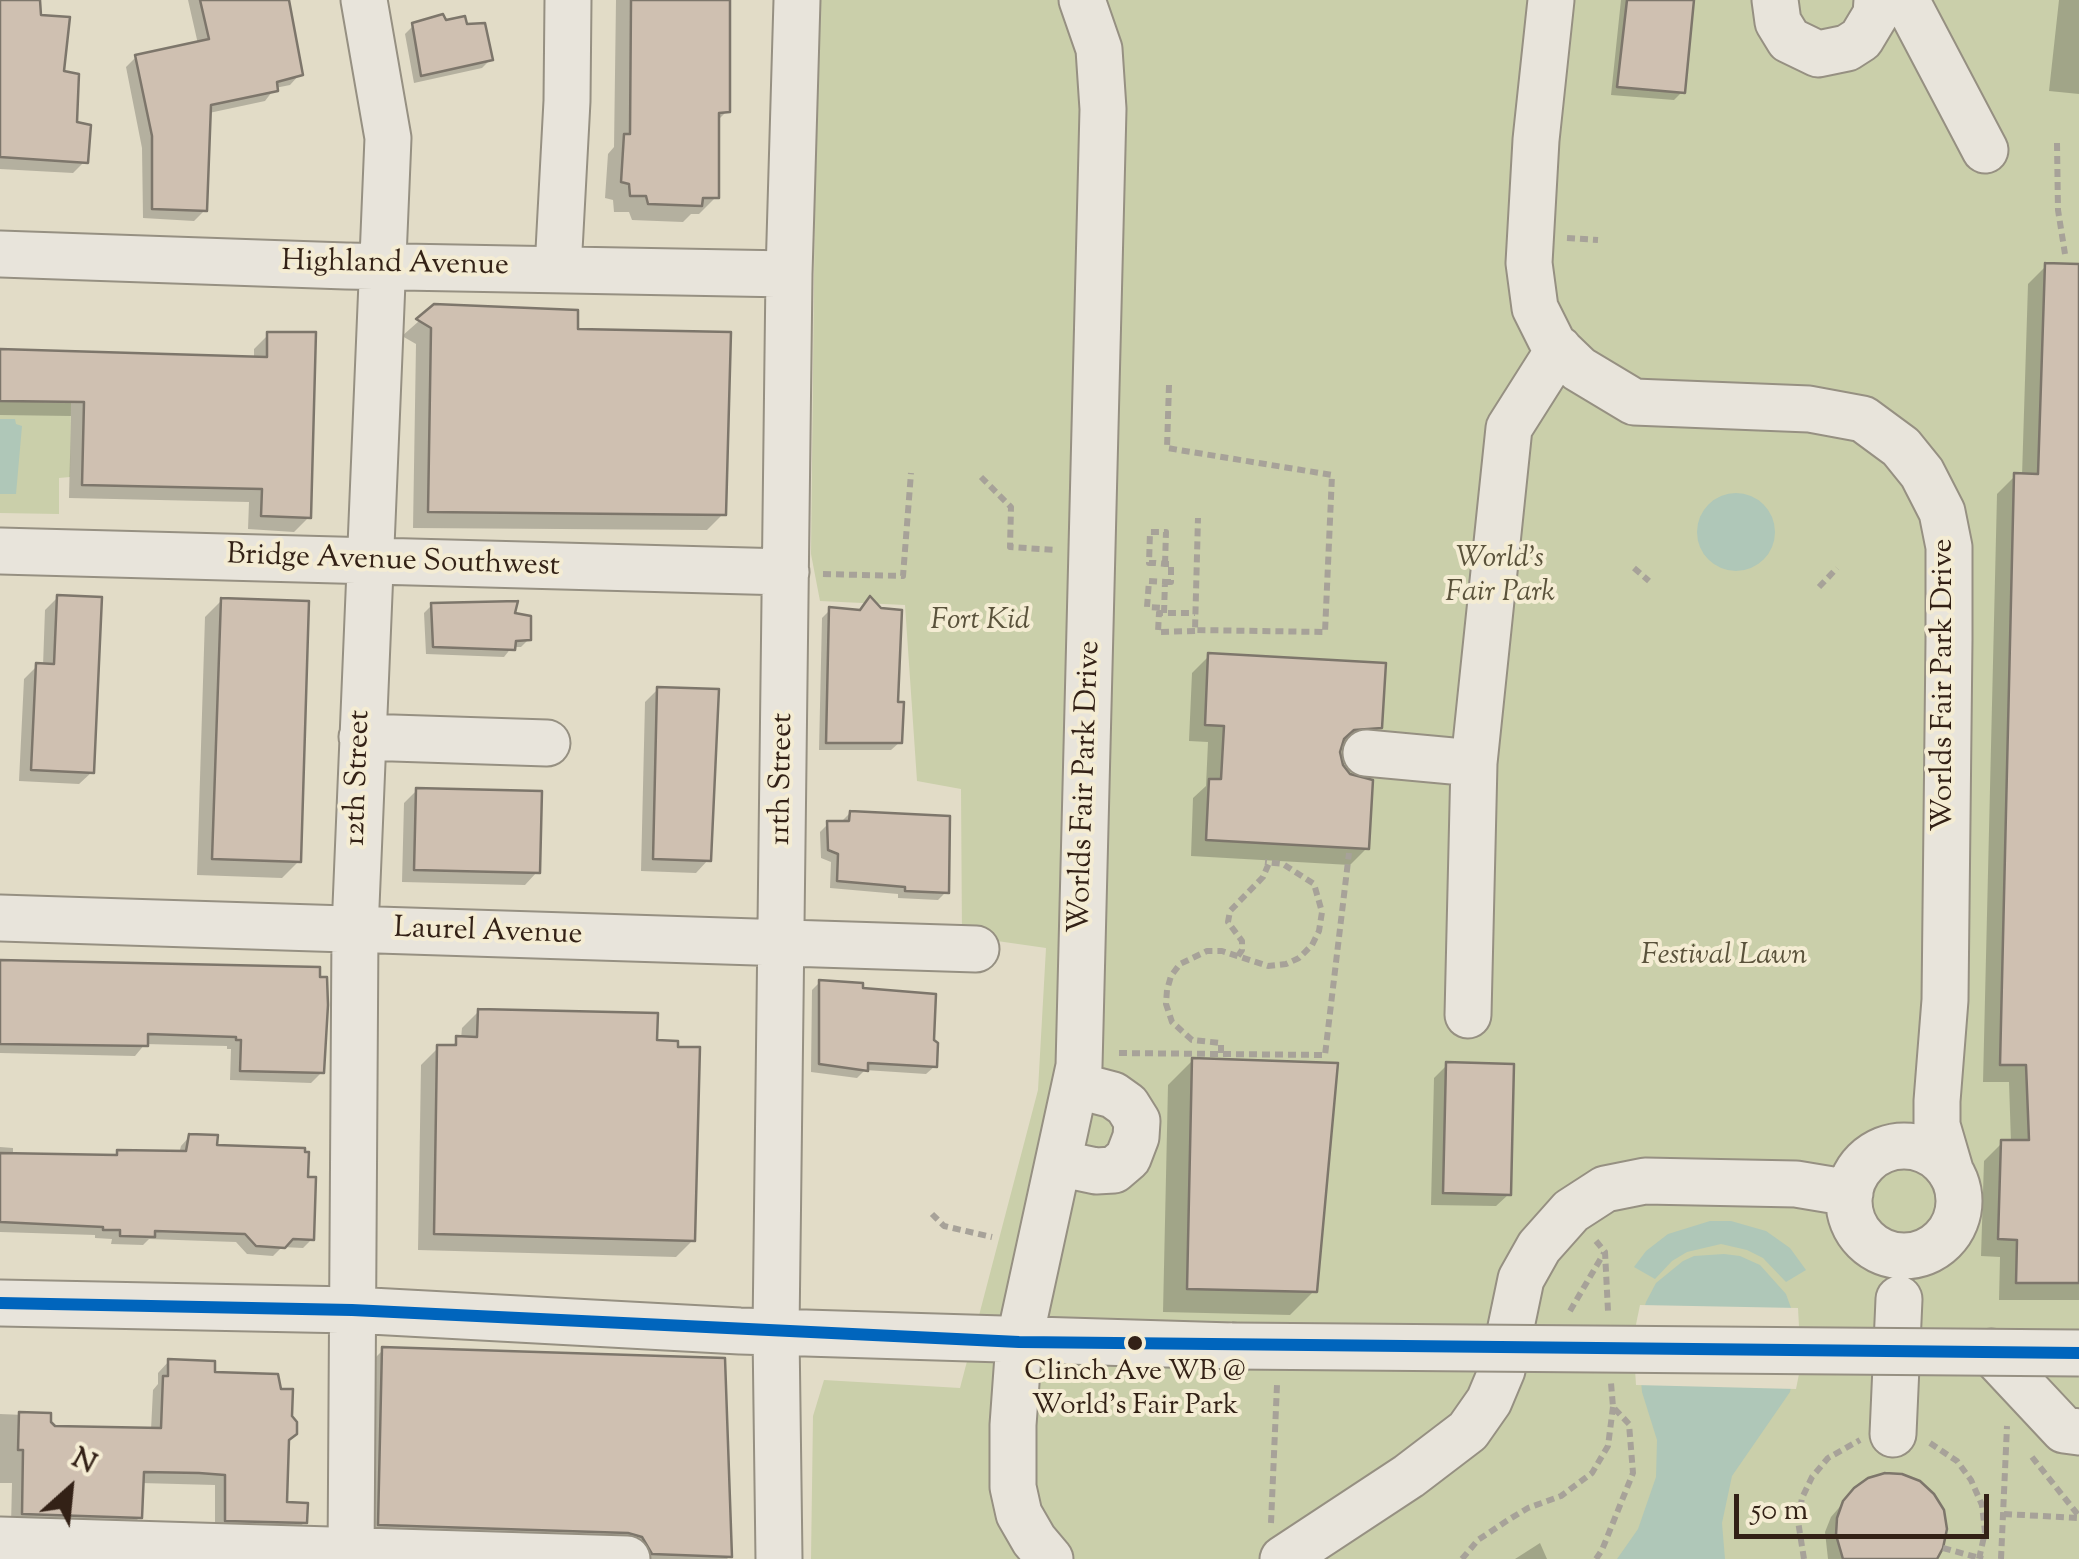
<!DOCTYPE html>
<html>
<head>
<meta charset="utf-8">
<style>
  body { margin:0 }
  #map { position:relative; width:2079px; height:1559px; overflow:hidden; background:#e2dcc7; font-family:"Sorts Mill Goudy",serif }
  canvas { display:block }
  .north { position:absolute; left:20px; top:1439px; width:100px; height:100px; -webkit-text-stroke:8px #f4ecd3; paint-order:stroke; rotate:27deg; font-size:28px; font-weight:700; line-height:40px; text-align:center; color:#332116 }
  .north::after { content:''; display:block; margin:auto; width:35px; height:45px; background:#332116; clip-path:polygon(50% 0,100% 100%,50% 72%,0 100%) }
  .scale { position:absolute; left:1734px; top:1494px; width:255px; height:45px; box-sizing:border-box; border:5px solid #332116; border-top:0; padding-left:12px; font-size:30px; line-height:35px; white-space:nowrap; color:#332116; -webkit-text-stroke:8px #f4ecd3; paint-order:stroke }
</style>
</head>
<body>
<div id="map">
<canvas width="2079" height="1559"></canvas>
<div class="north">N</div>
<div class="scale">50 m</div>
</div>
<script>
const ctx = document.querySelector('canvas').getContext('2d');
ctx.lineJoin = 'round';
function fillPath(path, color) { ctx.fillStyle = color; ctx.fill(path, 'evenodd'); }
const poly = rows => new Path2D(rows.map(r => 'M' + r).join(''));
function stroke(path, color, width, dash) { ctx.strokeStyle = color; ctx.lineWidth = width; ctx.lineCap = dash ? 'butt' : 'round'; ctx.setLineDash(dash || []); ctx.stroke(path); }
function label(font, color, halo, rows, align = 'center') {
  ctx.font = font + ' "Sorts Mill Goudy",serif'; ctx.lineWidth = 8; ctx.setLineDash([]); ctx.textBaseline = 'middle'; ctx.strokeStyle = halo; ctx.fillStyle = color; for (const [text, x, y, turn = 0] of rows) {
    ctx.save(); ctx.translate(x, y); ctx.rotate((+turn || 0) * Math.PI / 180); ctx.textAlign = isNaN(turn) ? turn : align; if (halo) ctx.strokeText(text, 0, 0); ctx.fillText(text, 0, 0); ctx.restore();
  }
}
const green = poly([
  [817,0,2079,0,2079,1559,811,1559,813,1416,824,1380,960,1388,1038,1090,1046,948,962,936,961,789,917,781,905,605,820,601,811,554],
  [0,401,71,403,70,477,59,478,59,514,0,513]
]);
const water = poly([
  [0,419,15,419,16,424,22,426,16,494,0,494],
  '1697 532a39 39 0 1 1 78 0a39 39 0 1 1-78 0Z',
  [1710,1221,1731,1221,1766,1231,1790,1248,1806,1270,1786,1282,1763,1258,1747,1250,1721,1244,1687,1252,1672,1261,1655,1279,1634,1267,1646,1251,1668,1234],
  [1724,1254,1740,1256,1760,1265,1786,1294,1795,1319,1796,1363,1790,1392,1732,1476,1722,1523,1725,1559,1617,1559,1638,1529,1656,1477,1657,1440,1642,1392,1639,1357,1640,1323,1646,1302,1656,1283,1683,1261,1694,1256]
]);
const pier = poly([
  [1640,1305,1798,1308,1801,1364,1796,1389,1636,1385,1633,1339]
]);
const shadow = poly([
  [0,0,38,0,38,17,61,73,85,161,73,173,0,169],
  [188,0,289,0,300,74,290,85,275,88,265,101,209,113,205,210,194,221,143,218,142,148,126,67,136,57,198,44],
  [616,0,727,0,727,111,716,122,716,197,699,214,691,214,683,222,632,220,629,212,614,212,613,200,605,198,608,154,614,147],
  [1621,0,1692,0,1682,92,1674,100,1611,95],
  [2059,0,2079,0,2079,94,2049,91],
  [445,22,490,60,482,68,414,83,405,34,413,26],
  [2046,266,2079,267,2079,1300,1999,1300,2000,1257,1981,1256,1984,1161,2002,1143,2011,1143,2009,1082,1983,1082,1997,494,2015,476,2022,476,2028,284],
  [435,307,575,331,723,514,707,530,413,528,416,344,402,336],
  [268,335,309,517,294,532,248,529,249,502,69,498,71,416,0,415,0,352,254,359,254,349],
  [58,597,92,772,79,784,19,781,24,679,37,666,43,666,45,610],
  [870,599,896,704,900,742,891,750,819,750,822,618,830,610,858,612],
  [222,600,299,861,282,878,197,875,205,617],
  [432,605,512,615,529,639,521,647,512,647,504,657,426,654,424,613],
  [1209,656,1380,727,1363,744,1339,745,1339,764,1367,848,1350,865,1191,856,1193,798,1206,786,1208,742,1189,741,1192,673],
  [658,689,708,860,696,873,641,871,645,702],
  [417,790,537,872,525,885,402,882,404,803],
  [850,813,946,892,938,900,898,898,898,894,830,888,831,862,821,858,820,832,828,824,842,821],
  [0,962,325,1005,322,1072,311,1083,230,1080,231,1049,227,1049,227,1046,145,1044,135,1056,0,1053],
  [820,982,861,991,931,1042,935,1066,926,1074,865,1070,857,1078,811,1072,812,990],
  [479,1011,655,1043,693,1240,676,1257,418,1250,421,1065,438,1048,448,1048,461,1039,462,1028],
  [1193,1060,1314,1291,1290,1315,1163,1312,1168,1085],
  [1447,1065,1509,1194,1496,1206,1431,1205,1434,1078],
  [190,1136,215,1147,312,1239,303,1248,282,1247,273,1256,247,1254,236,1242,149,1239,143,1245,111,1244,112,1239,95,1238,95,1235,0,1232,0,1147,13,1148,13,1156,113,1158,118,1152,179,1154,181,1146],
  [383,1350,730,1556,727,1559,601,1559,352,1551,356,1377],
  [169,1361,212,1374,286,1440,285,1505,305,1522,293,1533,215,1531,215,1485,141,1483,140,1517,129,1528,11,1525,12,1483,0,1483,0,1414,49,1416,48,1423,54,1428,151,1430,153,1390,158,1384,158,1373],
  [1855,1489,1934,1559,1828,1559,1825,1532,1831,1517],
  [1540,1543,1547,1559,1515,1559]
]);
const building = poly([
  [0,0,40,0,41,15,70,17,64,71,79,74,77,122,91,125,88,163,0,157,0,0],
  [200,0,289,0,303,75,277,82,278,91,211,105,207,211,152,209,152,136,135,55,209,39,200,0],
  [631,0,730,0,730,112,719,113,719,198,703,198,702,206,648,204,646,196,630,196,629,184,621,182,624,134,630,134,631,0],
  [1627,0,1694,0,1685,93,1617,87,1627,0],
  [443,14,446,20,465,16,467,24,485,23,493,60,421,76,412,23,443,14],
  [2045,263,2079,264,2079,1283,2016,1283,2017,1240,1998,1239,2001,1140,2029,1140,2026,1065,2000,1065,2014,473,2038,474,2045,263],
  [434,304,578,310,578,329,731,332,726,515,428,512,431,328,416,319,434,304],
  [267,332,316,332,311,518,261,516,262,489,82,485,84,402,0,401,0,349,267,357,267,332],
  [57,595,102,597,94,773,31,770,36,663,54,664,57,595],
  [870,596,881,608,902,610,898,702,904,702,902,743,826,743,829,607,860,610,870,596],
  [221,598,309,601,301,862,212,859,221,598],
  [518,601,515,613,531,616,531,640,516,641,515,650,433,647,431,603,518,601],
  [1208,653,1386,663,1382,728,1354,730,1344,739,1340,752,1343,765,1350,774,1373,780,1369,849,1206,840,1209,779,1221,779,1224,726,1205,725,1208,653],
  [657,687,719,689,711,861,653,859,657,687],
  [416,788,542,791,540,873,414,870,416,788],
  [850,811,950,816,949,893,905,891,905,887,837,881,838,854,828,850,827,821,849,821,850,811],
  [0,960,320,967,320,977,327,977,328,1005,324,1073,240,1071,241,1040,236,1040,236,1037,148,1034,148,1046,0,1044,0,960],
  [819,980,863,983,863,988,936,994,934,1040,938,1043,937,1067,868,1063,868,1071,819,1064,819,980],
  [478,1009,658,1013,657,1040,678,1041,678,1047,700,1047,695,1241,434,1234,437,1045,456,1045,456,1036,477,1037,478,1009],
  [1192,1058,1338,1063,1317,1292,1187,1289,1192,1058],
  [1446,1062,1514,1064,1511,1195,1443,1193,1446,1062],
  [189,1134,218,1135,217,1145,305,1148,305,1152,309,1152,308,1177,316,1177,314,1240,293,1239,285,1248,256,1246,245,1234,155,1231,155,1237,120,1236,120,1230,103,1230,103,1227,0,1222,0,1153,117,1155,117,1150,186,1151,189,1134],
  [382,1347,725,1358,732,1557,652,1554,642,1537,628,1533,378,1525,382,1347],
  [168,1359,215,1361,215,1372,278,1374,281,1389,293,1389,292,1416,297,1422,297,1434,289,1440,287,1502,308,1503,307,1523,225,1521,225,1475,199,1473,144,1472,142,1518,22,1514,23,1450,18,1450,19,1412,51,1413,51,1422,55,1426,161,1428,163,1376,168,1376,168,1359],
  [1885,1473,1902,1474,1920,1481,1934,1494,1944,1510,1947,1529,1943,1548,1937,1559,1843,1559,1836,1535,1837,1518,1843,1501,1854,1488,1868,1478,1885,1473]
]);
const path = poly([
  [2057,143,2058,210,2065,254],
  [1567,238,1598,240],
  [1169,385,1167,448,1332,475,1325,632,1195,630,1198,518],
  [981,477,1011,507,1010,547,1056,550],
  [1634,568,1649,581],
  [823,574,903,576,911,473],
  [1165,582,1171,582,1171,564,1165,564,1155,563,1149,563,1150,532,1166,532,1165,564],
  [1819,587,1837,568],
  [1164,613,1165,582,1149,581,1147,607,1164,608],
  [1195,631,1158,632,1159,613,1195,613],
  [1238,956,1242,950,1242,941,1228,922,1230,911,1263,877,1269,863],
  [1119,1053,1325,1055,1349,853],
  [1221,1053,1221,1043,1192,1040,1172,1022,1166,1004,1167,990,1171,976,1180,964,1207,951,1222,951,1268,966,1286,964,1299,958,1312,945,1319,931,1322,912,1314,884,1283,864,1265,862],
  [932,1214,944,1226,992,1237],
  [1596,1241,1605,1252,1608,1311],
  [1570,1311,1604,1253],
  [1930,1443,1957,1461,1971,1480,1982,1505,1985,1532,1979,1559],
  [2032,1457,2079,1516],
  [2004,1514,2079,1518],
  [1271,1523,1277,1385],
  [1462,1559,1478,1540,1508,1520,1528,1508,1561,1496,1592,1473,1608,1446,1613,1407],
  [1596,1559,1602,1550,1633,1473,1629,1424,1613,1407,1611,1383],
  [1804,1559,1798,1521,1802,1498,1812,1477,1828,1458,1860,1440],
  [2001,1559,2007,1426]
]);
const minor = poly([
  [1551,0,1536,140,1529,263,1535,308,1553,344,1579,369,1634,402,1809,409,1863,419,1901,447,1922,473,1942,512,1949,547,1949,640,1945,1000,1937,1101,1937,1125,1951,1173],
  [1775,0,1778,22,1789,40,1818,54,1847,48,1861,39,1876,14,1877,0],
  [1906,0,1985,150],
  [0,254,346,266,789,274],
  [558,269,567,101,568,0],
  [0,551,786,572],
  [362,737,547,743],
  [1366,753,1474,763],
  [0,918,976,949],
  [1468,1015,1474,763,1509,428,1559,349],
  '1849 1201a55 55 0 1 1 110 0a55 55 0 1 1-110 0Z',
  [1058,1163,1096,1171,1114,1170,1128,1158,1136,1137,1137,1121,1127,1105,1113,1095,1075,1085],
  [0,1303,352,1310,740,1331,1232,1346],
  [1991,1352,2064,1430,2079,1432],
  [1893,1434,1899,1299],
  [0,1540,627,1559],
  [351,1559,355,930,388,138,364,0],
  [779,1559,776,1332,789,274,797,0],
  [1050,1559,1034,1540,1019,1514,1013,1487,1013,1425,1019,1342,1079,1066,1103,109,1099,49,1082,0],
  [1283,1559,1409,1476,1468,1431,1489,1401,1502,1370,1521,1279,1539,1247,1571,1211,1605,1189,1645,1181,1796,1184,1850,1193]
]);
const pathBridge = poly([
  [1943,1548,1983,1559]
]);
const minorBridge = poly([
  [1232,1346,2079,1353]
]);
const bus1 = poly([
  [0,1303,352,1310,1019,1342,2079,1353]
]);
const markers = [
  [1135,1343,9,"#332116"]
];
const busNames = [
  ["Clinch Ave WB @",1135,1374],
  ["World's Fair Park",1135,1408]
];
const streetNames = [
  ["Highland Avenue",395,266,1],
  ["Bridge Avenue Southwest",393,563,2],
  ["Worlds Fair Park Drive",1946,685,-90],
  ["12th Street",360,778,-88],
  ["11th Street",784,779,-89],
  ["Worlds Fair Park Drive",1087,787,-88],
  ["Laurel Avenue",488,934,2]
];
const parkNames = [
  ["World's",1500,561],
  ["Fair Park",1500,595],
  ["Fort Kid",980,623],
  ["Festival Lawn",1724,958]
];
fillPath(green, '#cacfaa');
fillPath(water, '#afc7b8');
fillPath(pier, '#e2dcc7');
fillPath(shadow, '#0003');
fillPath(building, '#cfc0b1');
stroke(building, '#7d766b', 2.5);
stroke(minor, '#969082', 49);
stroke(path, '#a7a299', 6, [8, 5]);
stroke(minor, '#e8e4db', 45);
stroke(minorBridge, '#969082', 49, []);
stroke(pathBridge, '#a7a299', 6, [8, 5]);
stroke(minorBridge, '#e8e4db', 45);
stroke(bus1, '#0065bd', 12);
for (const [x, y, r, color] of markers) { const dot = new Path2D(); dot.arc(x, y, r, 0, 2 * Math.PI); ctx.fillStyle = color; ctx.fill(dot); stroke(dot, '#f4ecd3', 4); }
label('28px', '#332116', '#f4ecd3', busNames);
label('30px', '#332116', '#f4ecd3', streetNames);
label('italic 30px', '#5a523b', '#f4ecd3', parkNames);
</script>
</body>
</html>
